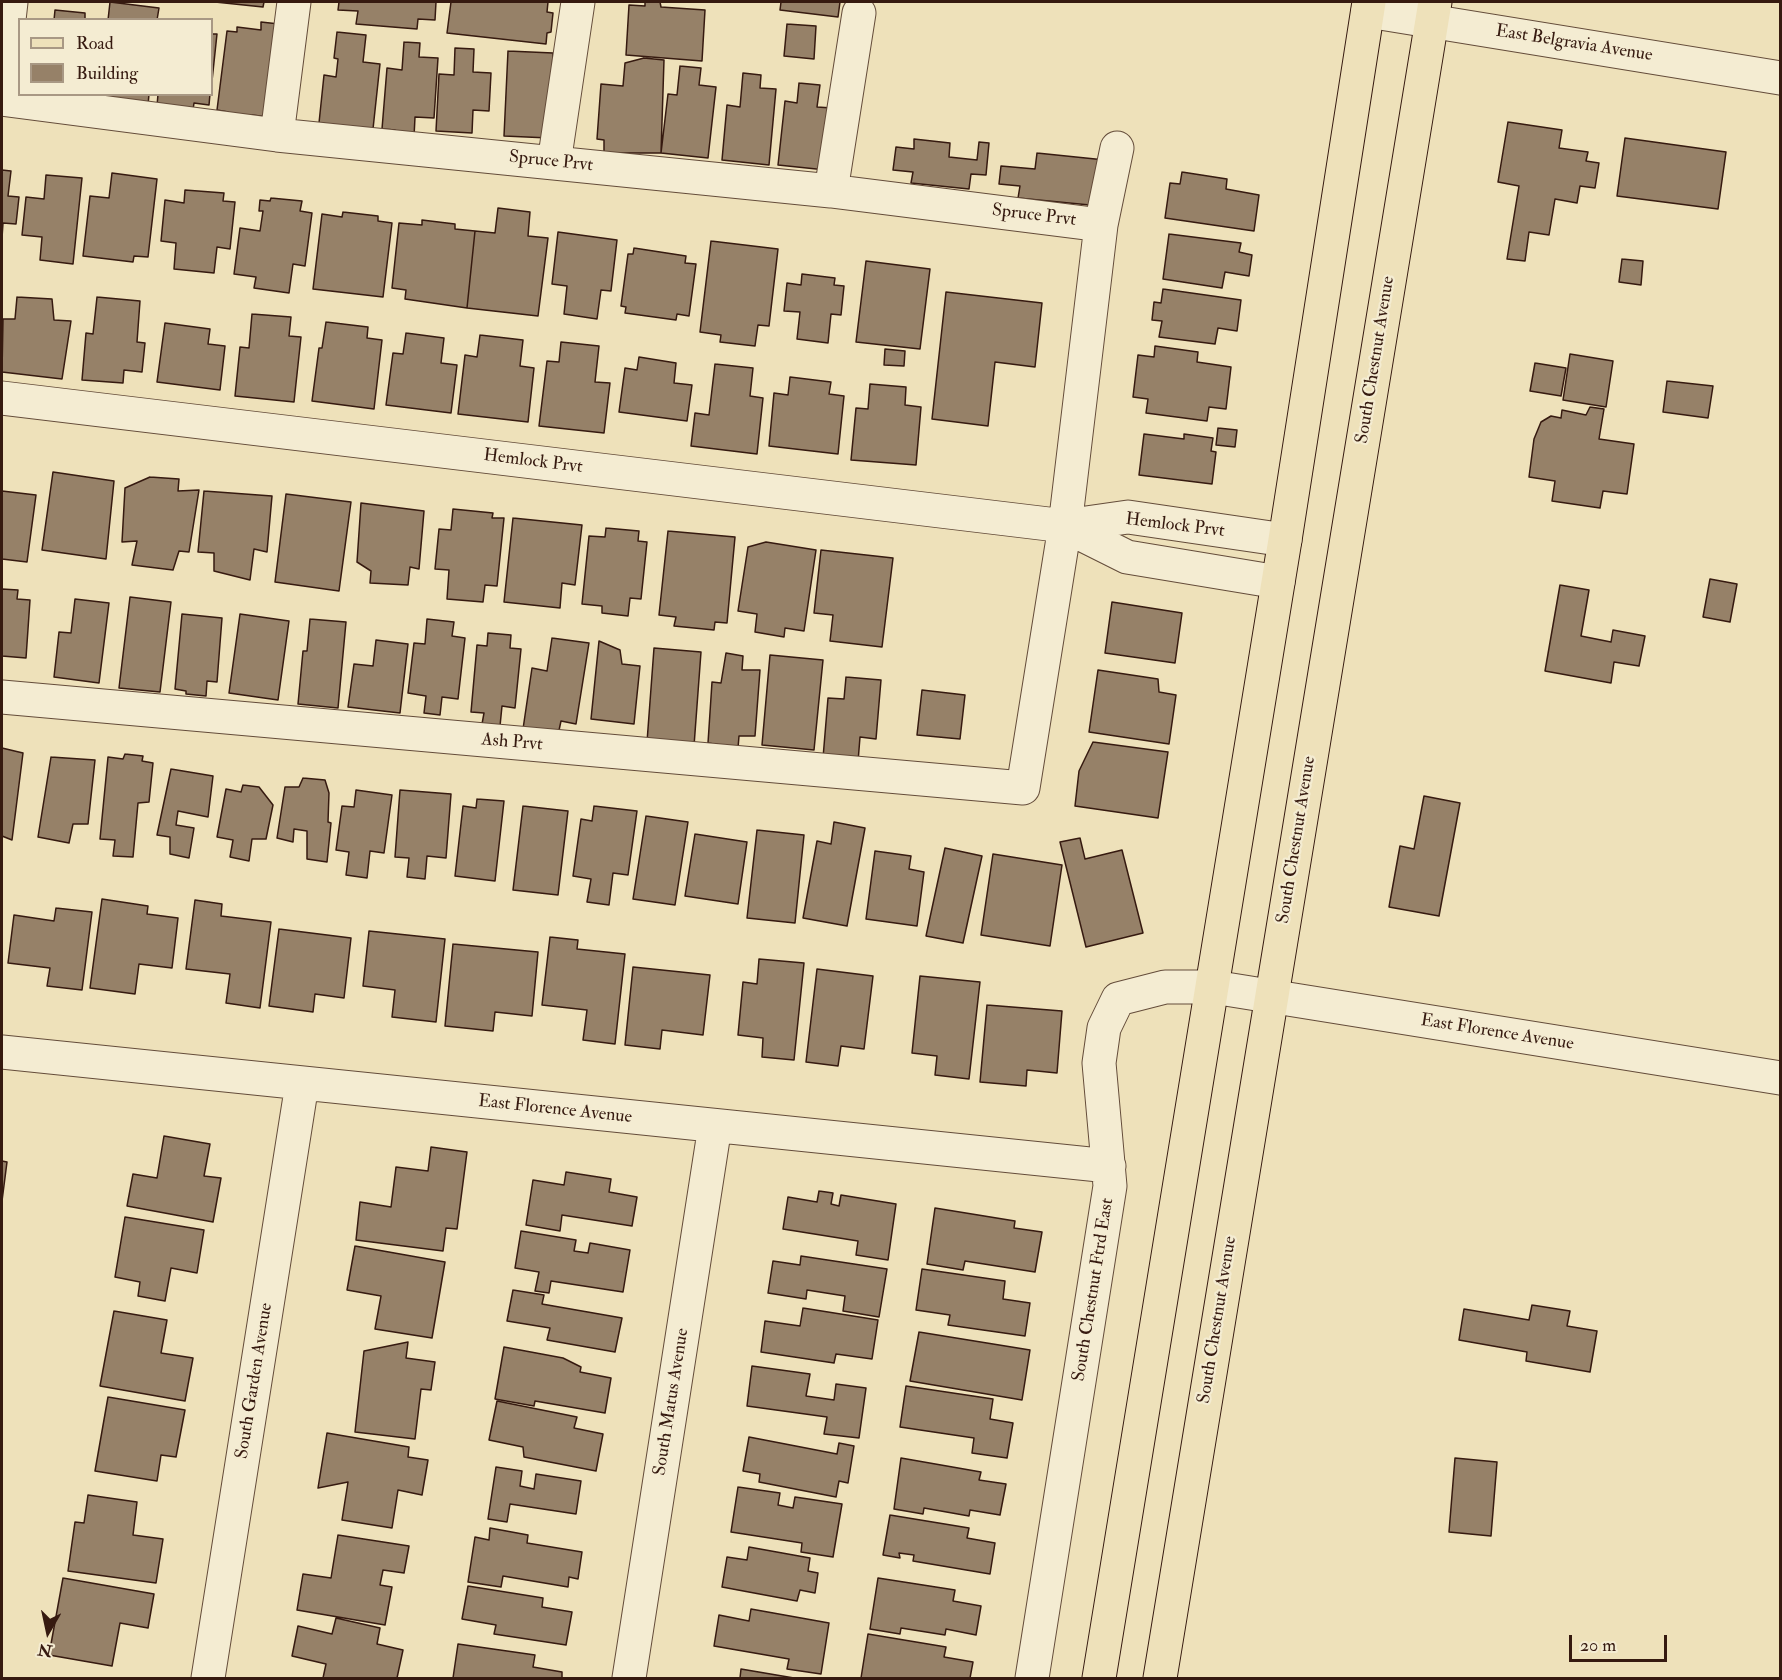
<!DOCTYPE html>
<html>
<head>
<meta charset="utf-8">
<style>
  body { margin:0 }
  #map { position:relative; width:1782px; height:1680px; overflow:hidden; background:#eee1ba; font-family:"IM FELL Double Pica",serif }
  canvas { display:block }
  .frame { position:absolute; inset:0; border:3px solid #361a10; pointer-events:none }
  .legend { position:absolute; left:18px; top:18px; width:195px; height:78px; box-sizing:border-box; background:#f4ecd2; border:2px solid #a89884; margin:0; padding:8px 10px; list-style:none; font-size:18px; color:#361a10 }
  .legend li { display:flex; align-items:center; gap:12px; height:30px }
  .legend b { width:30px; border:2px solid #a89884 }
  .north { position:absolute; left:18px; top:1602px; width:60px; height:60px; -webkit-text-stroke:4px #f4ecd2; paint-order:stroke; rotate:189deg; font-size:16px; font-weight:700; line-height:24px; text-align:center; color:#361a10 }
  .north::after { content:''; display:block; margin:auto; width:21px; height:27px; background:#361a10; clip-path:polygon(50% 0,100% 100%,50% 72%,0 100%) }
  .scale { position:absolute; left:1569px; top:1635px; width:98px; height:27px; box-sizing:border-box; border:3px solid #361a10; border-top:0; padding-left:8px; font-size:18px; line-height:21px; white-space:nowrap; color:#361a10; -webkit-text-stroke:4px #f4ecd2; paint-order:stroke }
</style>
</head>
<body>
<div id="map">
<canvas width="1782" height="1680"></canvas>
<div class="frame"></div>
<ul class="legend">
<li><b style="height:8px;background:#eee1ba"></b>Road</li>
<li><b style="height:16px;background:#968168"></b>Building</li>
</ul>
<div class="north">N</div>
<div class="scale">20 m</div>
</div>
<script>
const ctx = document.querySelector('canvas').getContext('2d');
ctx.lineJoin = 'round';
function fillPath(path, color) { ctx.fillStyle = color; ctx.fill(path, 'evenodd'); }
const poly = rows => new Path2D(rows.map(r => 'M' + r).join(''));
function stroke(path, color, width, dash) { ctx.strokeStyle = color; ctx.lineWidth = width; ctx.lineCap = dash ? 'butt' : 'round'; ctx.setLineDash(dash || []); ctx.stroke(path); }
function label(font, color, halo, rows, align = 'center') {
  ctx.font = font + ' "IM FELL Double Pica",serif'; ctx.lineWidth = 4.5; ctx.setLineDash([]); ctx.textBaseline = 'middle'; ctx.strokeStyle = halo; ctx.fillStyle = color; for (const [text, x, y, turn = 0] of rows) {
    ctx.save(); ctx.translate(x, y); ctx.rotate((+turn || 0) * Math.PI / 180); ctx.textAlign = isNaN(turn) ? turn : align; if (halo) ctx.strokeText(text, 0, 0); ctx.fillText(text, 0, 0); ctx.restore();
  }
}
const building = poly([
  [110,2,159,8,157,20,108,20,110,2],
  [215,2,264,2,263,7,215,2],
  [339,2,436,2,435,20,418,19,417,29,356,24,358,11,338,10,339,2],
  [451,2,548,2,547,12,553,13,551,32,547,33,546,44,447,33,451,2],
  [645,2,660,2,661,7,705,10,702,61,626,55,629,5,645,6,645,2],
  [781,2,840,2,838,17,780,10,781,2],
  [55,10,85,13,85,20,54,20,55,10],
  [261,22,279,24,267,117,252,115,251,121,227,118,228,112,217,110,227,31,237,32,237,27,261,30,261,22],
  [787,24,816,26,814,59,784,56,787,24],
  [337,32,366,35,363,62,380,64,373,129,319,123,324,75,336,77,338,59,334,58,337,32],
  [212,34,217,34,212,81,212,34],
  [404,42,420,43,419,57,438,58,434,118,415,117,414,137,394,136,395,130,382,129,387,68,402,70,404,42],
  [455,48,474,49,473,72,491,73,489,111,473,110,472,133,436,131,439,74,454,75,455,48],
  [508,51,553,53,549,138,504,136,508,51],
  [644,58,664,60,661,153,604,153,604,140,597,139,601,84,623,86,625,63,644,58],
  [680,66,701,68,699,85,716,87,708,158,661,153,668,94,677,95,680,66],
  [743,73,761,75,760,88,776,89,769,165,722,160,727,105,740,107,743,73],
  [799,83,820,85,817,107,832,108,826,170,778,165,785,101,797,103,799,83],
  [100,94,149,94,148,105,99,100,100,94],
  [158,94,210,94,209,105,194,103,193,110,157,106,158,94],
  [1508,122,1562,130,1559,148,1588,152,1586,161,1599,163,1595,188,1580,186,1577,203,1555,199,1549,235,1529,232,1525,261,1507,259,1519,186,1498,182,1508,122],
  [1625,138,1726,152,1718,209,1617,196,1625,138],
  [914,139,950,143,949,157,977,160,979,142,989,143,986,175,971,174,969,189,911,183,913,172,893,170,896,147,914,149,914,139],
  [1037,153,1105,160,1100,206,1018,198,1020,186,999,184,1001,166,1035,169,1037,153],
  [2,170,11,171,8,196,19,197,16,224,3,223,2,238,2,170],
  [1182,172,1227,179,1226,189,1259,195,1254,231,1165,218,1170,183,1180,184,1182,172],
  [112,173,157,179,148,257,134,256,133,262,83,256,90,196,109,198,112,173],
  [46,175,82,178,73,264,40,260,42,237,22,235,26,197,44,199,46,175],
  [185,190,224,193,223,201,235,202,230,249,217,247,214,273,174,269,176,243,161,241,165,200,184,203,185,190],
  [271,198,302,201,300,211,312,213,305,266,293,264,289,293,254,288,256,277,234,274,240,228,260,231,263,211,259,211,260,200,270,201,271,198],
  [498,208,530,212,528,236,548,238,538,316,467,308,475,231,495,233,498,208],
  [343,212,378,216,378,221,392,223,383,297,313,289,322,214,342,217,343,212],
  [422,220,455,224,455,229,475,231,467,308,405,299,406,290,392,288,399,223,422,225,422,220],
  [558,232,617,240,611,291,601,290,597,319,564,314,567,286,552,284,558,232],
  [1169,234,1241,243,1239,252,1252,255,1249,276,1225,272,1222,288,1163,279,1169,234],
  [711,241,778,249,769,326,758,325,755,346,720,342,721,335,700,332,711,241],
  [634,248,686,256,685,263,696,264,689,316,677,314,676,320,625,313,626,307,621,306,628,254,633,254,634,248],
  [1622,259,1643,261,1641,285,1619,282,1622,259],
  [866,261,930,269,920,349,856,342,866,261],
  [802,274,835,278,834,285,844,286,841,315,831,314,828,343,797,339,800,312,784,311,787,283,801,285,802,274],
  [1163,289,1241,300,1237,331,1218,328,1215,344,1159,337,1162,321,1152,320,1154,302,1161,303,1163,289],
  [946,292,1042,303,1035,367,995,362,988,426,932,419,946,292],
  [17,297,52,299,54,320,71,321,62,379,2,372,3,319,15,319,17,297],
  [97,297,140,301,137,342,145,343,142,372,124,370,123,383,82,380,86,333,93,334,97,297],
  [252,314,291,317,289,336,301,337,294,402,235,396,240,347,249,348,252,314],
  [326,322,368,327,367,338,382,340,374,409,312,401,319,348,322,348,326,322],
  [165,323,210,329,208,344,225,346,220,390,157,382,165,323],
  [406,333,444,338,441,363,457,365,451,413,386,405,393,353,403,354,406,333],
  [480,335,523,340,520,366,534,368,528,422,458,414,465,355,477,357,480,335],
  [561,342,599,346,595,382,610,383,604,433,539,426,547,361,559,362,561,342],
  [1155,346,1198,352,1197,362,1231,367,1226,409,1209,407,1207,421,1146,413,1148,399,1133,397,1138,355,1154,357,1155,346],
  [885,349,905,351,904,366,884,365,885,349],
  [1570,354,1613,361,1606,407,1563,400,1570,354],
  [639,357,676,363,674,383,692,385,687,421,619,412,625,368,637,370,639,357],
  [1535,363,1566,368,1561,396,1530,391,1535,363],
  [715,364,753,368,750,396,763,398,757,454,691,446,695,413,709,415,715,364],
  [790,377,831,382,829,394,844,396,838,454,769,446,774,393,788,395,790,377],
  [1667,381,1713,386,1708,418,1663,412,1667,381],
  [870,384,906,387,905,405,921,407,916,465,851,460,856,408,868,409,870,384],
  [1590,407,1604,409,1599,439,1634,444,1627,494,1603,491,1600,508,1552,501,1555,481,1529,477,1534,439,1541,422,1551,416,1561,418,1562,410,1586,415,1590,407],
  [1218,428,1237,430,1235,447,1216,445,1218,428],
  [1144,434,1184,439,1184,434,1213,438,1211,451,1216,452,1212,484,1139,475,1144,434],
  [53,472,114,481,106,559,42,550,53,472],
  [150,477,179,479,178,491,199,490,189,552,179,551,173,570,132,565,137,541,122,542,125,488,150,477],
  [2,491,36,495,27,562,2,559,2,491],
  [204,491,272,496,267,552,254,549,250,580,214,571,214,553,198,552,204,491],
  [286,494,351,502,339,591,275,582,286,494],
  [361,503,424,511,419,569,410,567,408,585,370,583,371,571,357,562,361,503],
  [453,509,493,513,492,518,504,518,497,586,485,585,483,602,447,599,449,570,435,569,439,529,451,530,453,509],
  [513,518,582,525,575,585,562,583,560,608,504,602,513,518],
  [606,528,639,531,638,541,647,542,641,599,630,598,628,616,602,613,602,606,582,604,589,536,605,537,606,528],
  [668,531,735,537,727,623,715,622,714,630,674,626,676,617,659,615,668,531],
  [766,542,816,550,804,631,785,628,784,637,755,632,757,614,738,611,748,547,766,542],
  [821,550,893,558,882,647,830,641,833,615,814,613,821,550],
  [1710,579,1737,584,1730,622,1703,617,1710,579],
  [1560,585,1589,590,1581,636,1611,642,1613,630,1645,636,1639,666,1614,662,1611,683,1545,671,1560,585],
  [2,589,18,590,17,599,30,600,26,658,2,656,2,589],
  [130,597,171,602,160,692,119,688,130,597],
  [75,599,109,603,99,683,54,677,59,632,71,633,75,599],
  [1112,602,1182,613,1175,663,1105,653,1112,602],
  [182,614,222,618,217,682,207,681,206,696,186,694,186,691,175,689,182,614],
  [240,614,289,621,278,700,229,693,240,614],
  [310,619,346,622,338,708,298,704,303,651,307,651,310,619],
  [427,619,454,622,452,636,465,638,458,699,442,697,440,715,424,713,426,696,408,693,414,643,425,644,427,619],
  [488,633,511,635,510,648,521,649,515,708,502,706,500,726,482,724,484,713,471,712,477,645,487,646,488,633],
  [552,638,589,643,576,724,561,721,558,735,523,729,532,668,547,671,552,638],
  [376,640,408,644,400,713,348,707,354,664,373,666,376,640],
  [599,641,620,650,622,664,640,666,634,724,591,719,599,641],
  [654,648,701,652,694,746,647,742,654,648],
  [726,653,743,656,742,670,760,670,755,736,739,736,738,748,708,743,712,682,721,683,726,653],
  [770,655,823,660,814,750,762,745,770,655],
  [1098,670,1158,679,1159,692,1176,695,1169,744,1089,732,1098,670],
  [846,677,881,680,876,739,860,737,858,762,823,758,828,698,844,699,846,677],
  [922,690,965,695,960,739,917,735,922,690],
  [1093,742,1168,752,1158,818,1075,806,1079,771,1093,742],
  [2,748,23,753,12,840,2,836,2,748],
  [125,754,143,756,142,761,153,763,149,802,138,803,133,857,113,856,115,840,100,839,108,757,123,759,125,754],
  [51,757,95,760,88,824,73,824,69,843,38,837,51,757],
  [171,769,213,776,208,817,178,811,176,825,194,828,189,858,170,854,170,837,157,835,171,769],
  [303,778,325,780,329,793,328,822,331,823,327,862,307,859,307,831,294,829,293,842,277,838,285,787,299,787,303,778],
  [243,785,259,787,273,805,266,839,252,839,249,861,230,857,233,840,217,837,226,789,241,792,243,785],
  [356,790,392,795,384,853,370,851,367,878,346,875,349,852,336,850,342,806,354,807,356,790],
  [400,790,451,794,446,858,427,856,425,879,407,877,409,858,395,857,400,790],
  [1424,796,1460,803,1439,916,1389,907,1400,846,1414,849,1424,796],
  [477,799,504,801,495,881,455,876,463,806,476,808,477,799],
  [523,806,568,811,558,895,513,890,523,806],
  [594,806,637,811,628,875,613,873,609,905,587,902,591,879,573,876,581,819,592,821,594,806],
  [646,816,688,822,675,905,633,899,646,816],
  [834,822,865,828,847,926,803,918,817,841,831,844,834,822],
  [757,830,804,835,795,923,747,918,757,830],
  [695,834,747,842,738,904,685,896,695,834],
  [1080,838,1085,859,1122,850,1143,933,1086,947,1060,842,1080,838],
  [945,848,982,856,963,943,926,936,945,848],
  [875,851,911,856,909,869,924,872,917,926,866,919,875,851],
  [993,854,1062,865,1050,946,981,935,993,854],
  [102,899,148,906,147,914,178,918,172,968,139,964,135,994,90,988,102,899],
  [195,900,222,904,221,916,271,922,260,1008,226,1003,230,974,186,969,195,900],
  [56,908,92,912,82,990,47,986,50,968,8,963,14,915,54,921,56,908],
  [279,929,351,938,344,998,315,994,313,1012,269,1006,279,929],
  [369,931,445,939,436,1022,392,1017,395,990,363,986,369,931],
  [550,937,578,940,577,949,625,954,615,1044,583,1040,587,1010,542,1005,550,937],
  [453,944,538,952,532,1016,495,1012,493,1031,445,1026,453,944],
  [759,959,804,963,794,1060,762,1057,763,1038,738,1035,743,982,757,984,759,959],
  [633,967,710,975,703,1035,662,1030,660,1049,625,1045,633,967],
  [817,969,873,976,864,1049,841,1046,838,1066,806,1062,817,969],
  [920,976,980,982,969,1079,935,1075,937,1056,912,1053,920,976],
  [987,1005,1062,1011,1057,1073,1027,1070,1026,1086,980,1082,987,1005],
  [164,1136,210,1144,204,1176,221,1178,213,1222,127,1206,133,1174,157,1178,164,1136],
  [431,1147,467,1152,457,1229,446,1228,443,1251,356,1240,360,1202,391,1207,396,1167,428,1171,431,1147],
  [2,1161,7,1162,2,1201,2,1161],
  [566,1172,611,1179,609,1192,637,1197,632,1226,562,1215,560,1231,526,1225,533,1180,564,1185,566,1172],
  [819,1191,833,1193,831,1204,839,1206,841,1195,896,1204,888,1260,856,1255,858,1241,783,1229,788,1197,817,1202,819,1191],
  [935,1208,1015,1221,1014,1228,1042,1232,1035,1272,965,1261,963,1270,927,1264,935,1208],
  [125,1217,204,1230,197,1273,171,1268,165,1301,138,1296,140,1282,115,1277,125,1217],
  [521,1231,576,1240,574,1251,588,1253,590,1243,630,1250,623,1292,551,1281,549,1293,535,1291,539,1272,515,1268,521,1231],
  [355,1246,445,1262,432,1338,375,1329,381,1296,347,1290,355,1246],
  [801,1256,887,1269,879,1317,843,1311,845,1296,807,1290,806,1299,768,1293,773,1261,800,1265,801,1256],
  [922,1269,1005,1281,1003,1299,1030,1303,1025,1336,948,1325,950,1315,916,1310,922,1269],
  [513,1290,544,1295,542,1304,622,1318,615,1352,547,1340,550,1328,507,1321,513,1290],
  [1532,1305,1570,1311,1567,1326,1597,1331,1590,1372,1526,1361,1527,1352,1459,1340,1464,1309,1529,1320,1532,1305],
  [803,1308,878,1320,872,1359,836,1354,834,1363,761,1352,765,1321,800,1326,803,1308],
  [114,1311,167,1320,161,1353,193,1358,185,1401,100,1386,114,1311],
  [919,1332,1030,1350,1022,1400,910,1381,919,1332],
  [408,1342,406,1358,435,1362,431,1390,421,1389,415,1439,355,1432,364,1351,408,1342],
  [504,1347,563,1358,581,1367,580,1372,611,1378,605,1413,535,1401,534,1406,495,1399,504,1347],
  [752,1366,810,1374,806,1396,834,1400,836,1384,866,1388,859,1438,824,1434,827,1417,747,1406,752,1366],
  [906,1386,993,1399,990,1419,1013,1423,1007,1458,972,1453,974,1438,900,1427,906,1386],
  [108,1397,185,1410,176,1457,161,1455,157,1481,95,1471,108,1397],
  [497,1401,577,1417,574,1428,603,1434,596,1471,524,1457,523,1447,489,1440,497,1401],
  [327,1433,409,1447,408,1457,428,1460,422,1495,398,1490,392,1528,342,1520,348,1482,318,1488,327,1433],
  [749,1437,837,1454,839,1443,854,1446,848,1483,839,1481,836,1497,759,1482,760,1474,743,1471,749,1437],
  [901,1458,981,1472,979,1480,1006,1484,1000,1515,970,1510,969,1516,924,1508,923,1514,894,1509,901,1458],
  [1455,1458,1497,1462,1491,1536,1449,1532,1455,1458],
  [496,1467,522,1471,520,1486,534,1489,536,1474,581,1481,576,1514,510,1504,507,1522,488,1519,496,1467],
  [738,1487,780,1493,778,1505,793,1508,795,1497,842,1504,833,1557,801,1552,802,1543,731,1532,738,1487],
  [88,1495,137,1502,133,1535,163,1539,156,1583,68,1571,75,1522,84,1523,88,1495],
  [890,1515,969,1528,967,1538,995,1543,990,1574,913,1561,914,1555,899,1553,900,1558,883,1555,890,1515],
  [490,1528,528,1535,527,1543,582,1552,578,1579,569,1577,568,1587,503,1576,501,1587,468,1582,475,1537,489,1540,490,1528],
  [338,1535,409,1546,404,1573,383,1570,380,1585,392,1587,385,1625,297,1610,303,1574,331,1578,338,1535],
  [749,1547,810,1558,808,1571,818,1573,815,1593,800,1590,797,1601,722,1587,727,1557,747,1560,749,1547],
  [63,1578,154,1594,148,1628,120,1623,112,1666,49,1655,63,1578],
  [878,1578,955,1590,953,1601,981,1606,976,1635,946,1629,945,1635,901,1628,900,1634,870,1629,878,1578],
  [468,1586,543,1598,542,1607,572,1612,566,1645,494,1634,496,1625,462,1619,468,1586],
  [751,1609,829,1623,821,1674,787,1669,789,1659,714,1646,719,1615,749,1621,751,1609],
  [336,1618,380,1628,377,1644,403,1650,397,1678,323,1678,326,1664,292,1656,298,1626,332,1634,336,1618],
  [868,1634,946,1647,944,1657,973,1662,970,1678,861,1678,868,1634],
  [458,1644,535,1655,533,1667,562,1672,562,1678,453,1678,458,1644],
  [741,1669,794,1678,740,1678,741,1669]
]);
const minor = poly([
  [1368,11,1780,78],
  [2,82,11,2],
  [2,99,277,135,831,191,1101,225],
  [277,135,294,2],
  [554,163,578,2],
  [831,191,859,13],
  [2,398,1065,526,1128,517,1285,540],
  [1065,526,1127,557,1278,582],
  [2,697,1023,788,1065,526,1101,225,1117,148],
  [2,1052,1109,1166],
  [208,1678,302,1084],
  [629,1678,715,1126],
  [1032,1678,1110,1186,1099,1063,1104,1028,1118,999,1165,987,1213,987,1780,1078]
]);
const major = poly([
  [1099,1678,1285,540,1369,2],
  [1160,1678,1435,2]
]);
const streetNames = [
  ["East Belgravia Avenue",1574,44,9],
  ["Spruce Prvt",551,162,6],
  ["Spruce Prvt",1034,216,7],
  ["South Chestnut Avenue",1376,360,-81],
  ["Hemlock Prvt",533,462,7],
  ["Hemlock Prvt",1175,526,7],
  ["Ash Prvt",512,743,5],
  ["South Chestnut Avenue",1297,840,-81],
  ["East Florence Avenue",1497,1033,9],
  ["East Florence Avenue",555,1110,6],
  ["South Chestnut Ftrd East",1094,1290,-81],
  ["South Chestnut Avenue",1218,1320,-81],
  ["South Garden Avenue",255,1381,-81],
  ["South Matus Avenue",672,1402,-81]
];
fillPath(building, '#968168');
stroke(building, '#361a10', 1.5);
stroke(minor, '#644c3a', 35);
stroke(major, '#361a10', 35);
stroke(minor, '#f4ecd2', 33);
stroke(major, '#eee1ba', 33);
label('18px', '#361a10', '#f4ecd2', streetNames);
</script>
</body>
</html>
